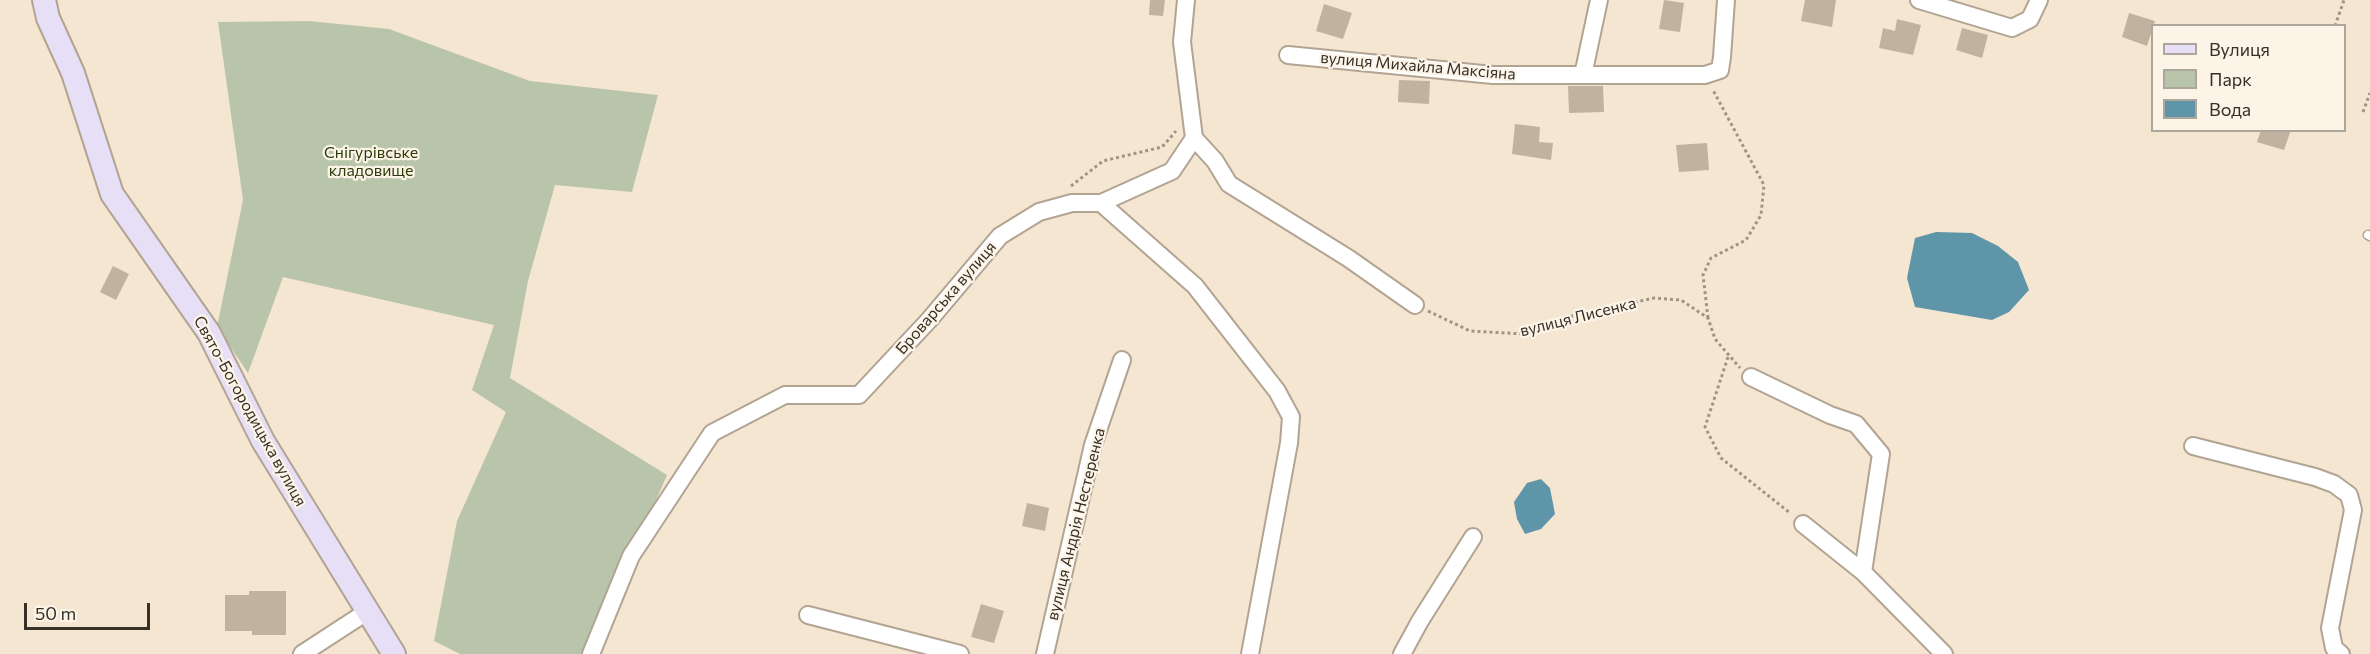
<!DOCTYPE html>
<html>
<head>
<meta charset="utf-8">
<style>
  body { margin:0 }
  #map { position:relative; width:2370px; height:654px; overflow:hidden; background:#f5e6d2; font-family:Commissioner,sans-serif }
  canvas { display:block }
  .legend { position:absolute; left:2151px; top:24px; width:195px; height:108px; box-sizing:border-box; background:#fdf4e8; border:2px solid #ada69c; margin:0; padding:8px 10px; list-style:none; font-size:18px; color:#363029 }
  .legend li { display:flex; align-items:center; gap:12px; height:30px }
  .legend b { width:30px; border:2px solid #ada69c }
  .scale { position:absolute; left:24px; top:603px; width:126px; height:27px; box-sizing:border-box; border:3px solid #363029; border-top:0; padding-left:8px; font-size:18px; line-height:21px; white-space:nowrap; color:#363029; -webkit-text-stroke:4px #fdf4e8; paint-order:stroke }
</style>
</head>
<body>
<div id="map">
<canvas width="2370" height="654"></canvas>
<ul class="legend">
<li><b style="height:8px;background:#e6dff5"></b>Вулиця</li>
<li><b style="height:16px;background:#b9c5aa"></b>Парк</li>
<li><b style="height:16px;background:#5f95a9"></b>Вода</li>
</ul>
<div class="scale">50 m</div>
</div>
<script>
const ctx = document.querySelector('canvas').getContext('2d');
ctx.lineJoin = 'round';
function fillPath(path, color) { ctx.fillStyle = color; ctx.fill(path, 'evenodd'); }
const poly = rows => new Path2D(rows.map(r => 'M' + r).join(''));
function stroke(path, color, width, dash) { ctx.strokeStyle = color; ctx.lineWidth = width; ctx.lineCap = dash ? 'butt' : 'round'; ctx.setLineDash(dash || []); ctx.stroke(path); }
function label(font, color, halo, rows, align = 'center') {
  ctx.font = font + ' Commissioner,sans-serif'; ctx.lineWidth = 4.5; ctx.setLineDash([]); ctx.textBaseline = 'middle'; ctx.strokeStyle = halo; ctx.fillStyle = color; for (const [text, x, y, turn = 0] of rows) {
    ctx.save(); ctx.translate(x, y); ctx.rotate((+turn || 0) * Math.PI / 180); ctx.textAlign = isNaN(turn) ? turn : align; if (halo) ctx.strokeText(text, 0, 0); ctx.fillText(text, 0, 0); ctx.restore();
  }
}
const green = poly([
  [309,21,389,29,530,81,658,95,632,192,555,185,528,281,510,378,667,475,616,592,582,654,460,654,434,641,457,521,506,412,472,390,494,325,283,277,248,373,217,327,243,200,218,22]
]);
const water = poly([
  [1936,232,1972,233,1998,246,2018,262,2029,290,2009,312,1992,320,1915,307,1907,278,1915,238],
  [1541,479,1550,488,1555,514,1541,529,1525,534,1517,519,1514,502,1527,483]
]);
const building = poly([
  [1150,0,1165,0,1163,16,1149,15],
  [1664,0,1684,3,1680,32,1659,29],
  [1805,0,1836,0,1832,27,1801,21],
  [1324,4,1352,13,1343,39,1316,31],
  [2129,13,2155,21,2147,46,2122,37],
  [1897,19,1921,25,1913,55,1879,48,1883,28,1895,31],
  [1962,28,1988,35,1982,58,1956,50],
  [1399,80,1430,81,1429,104,1398,102],
  [1568,86,1603,86,1604,112,1569,113],
  [1515,124,1540,127,1539,142,1553,143,1551,160,1512,154],
  [2261,130,2291,130,2284,150,2257,142],
  [1707,143,1709,170,1679,172,1676,145],
  [113,266,129,274,116,300,100,292],
  [1027,503,1049,508,1045,531,1022,526],
  [249,591,286,591,286,635,252,635,252,631,225,631,225,595,249,595],
  [981,604,1004,611,994,643,971,637]
]);
const path = poly([
  [2335,26,2344,0],
  [2363,112,2370,93],
  [1071,186,1103,161,1162,147,1176,131],
  [1428,311,1470,331,1524,334,1563,318,1654,298,1681,300,1708,318,1715,339,1740,368],
  [1708,318,1703,275,1711,258,1746,240,1761,215,1764,185,1713,90],
  [1728,357,1705,427,1721,458,1790,513]
]);
const lane = poly([
  [2368,235,2370,236]
]);
const street = poly([
  [1919,0,2012,28,2030,19,2039,0],
  [1288,55,1493,75,1705,75,1720,70,1722,57,1726,0],
  [1583,75,1599,0],
  [1194,138,1215,161,1229,184,1348,258,1415,305],
  [1101,203,1172,171,1194,138,1182,42,1186,0],
  [1751,377,1830,415,1856,424,1881,454,1863,572,1944,654],
  [2193,446,2315,477,2334,484,2349,495,2353,510,2330,628,2334,648,2341,654],
  [1803,524,1863,572],
  [808,615,960,654],
  [302,654,368,611],
  [591,654,631,556,712,433,785,395,859,395,930,319,1000,236,1039,212,1072,203,1101,203,1195,286,1277,391,1291,417,1289,443,1250,654],
  [1045,654,1093,445,1122,360],
  [1402,654,1420,621,1473,537]
]);
const secondary = poly([
  [44,0,48,18,73,73,112,194,209,333,263,441,394,654]
]);
const streetNames = [
  ["вулиця Михайла Максіяна",1418,66,5],
  ["Броварська вулиця",946,298,-49],
  ["вулиця Лисенка",1578,317,-14],
  ["Свято-Богородицька вулиця",250,411,61],
  ["вулиця Андрія Нестеренка",1076,524,-76]
];
const parkNames = [
  ["Снігурівське",371,153],
  ["кладовище",371,171]
];
fillPath(green, '#b9c5aa');
fillPath(water, '#5f95a9');
fillPath(building, '#c0b29f');
stroke(lane, '#b2a492', 11);
stroke(street, '#b2a492', 20);
stroke(secondary, '#b2a492', 26);
stroke(path, '#9f9486', 3, [3, 3]);
stroke(lane, '#fff', 8);
stroke(street, '#fff', 16);
stroke(secondary, '#e6dff5', 22);
label('16px', '#363029', '#fdf4e8', streetNames);
label('16px', '#2b3c0a', '#fdf4e8', parkNames);
</script>
</body>
</html>
